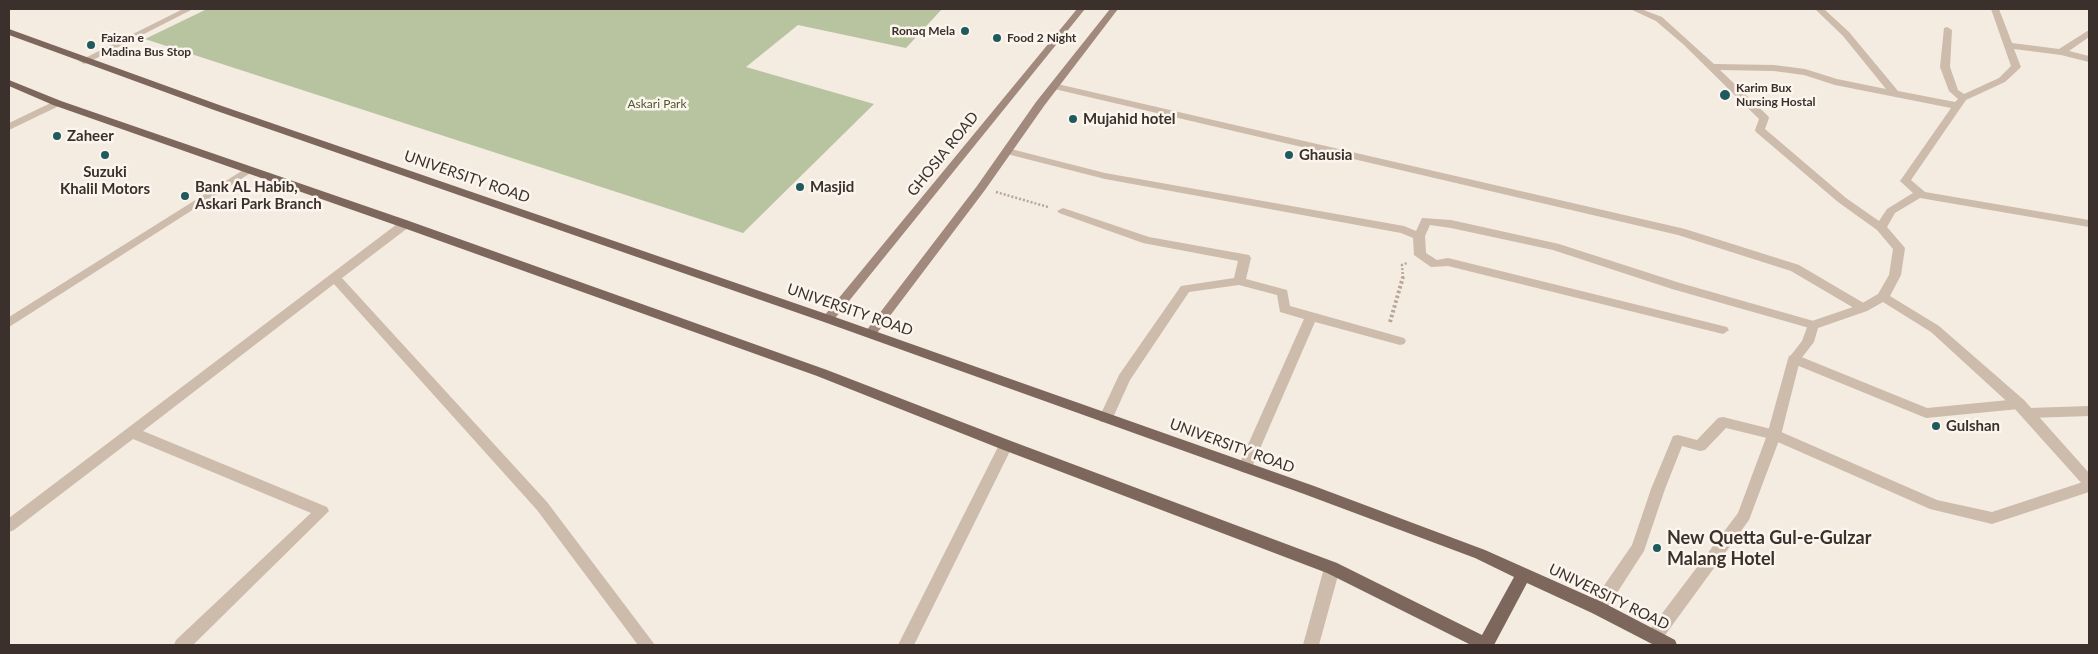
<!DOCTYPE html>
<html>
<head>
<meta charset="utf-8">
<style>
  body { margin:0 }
  #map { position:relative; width:2098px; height:654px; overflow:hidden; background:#f4ebe1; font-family:Lato,sans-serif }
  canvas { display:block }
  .frame { position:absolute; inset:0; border:10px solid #3b302b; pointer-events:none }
</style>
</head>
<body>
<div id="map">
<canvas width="2098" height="654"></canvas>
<div class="frame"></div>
</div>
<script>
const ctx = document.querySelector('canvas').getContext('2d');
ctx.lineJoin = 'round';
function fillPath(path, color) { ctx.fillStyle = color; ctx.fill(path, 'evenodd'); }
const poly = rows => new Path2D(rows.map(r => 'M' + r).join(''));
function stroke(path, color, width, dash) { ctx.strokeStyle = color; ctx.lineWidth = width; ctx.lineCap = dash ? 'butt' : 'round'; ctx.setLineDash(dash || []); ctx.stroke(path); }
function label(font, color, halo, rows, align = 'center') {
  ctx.font = font + ' Lato,sans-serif'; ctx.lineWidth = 5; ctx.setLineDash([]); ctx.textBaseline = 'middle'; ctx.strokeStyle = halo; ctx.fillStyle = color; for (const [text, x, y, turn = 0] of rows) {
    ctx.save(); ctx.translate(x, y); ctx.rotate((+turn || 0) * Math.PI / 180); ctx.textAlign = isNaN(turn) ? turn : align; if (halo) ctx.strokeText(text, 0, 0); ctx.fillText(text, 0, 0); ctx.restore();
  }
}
const green = poly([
  [207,9,942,9,906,48,798,25,746,67,874,104,743,233,145,39]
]);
const pathFar1 = poly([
  [996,192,1048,207],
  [1403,278,1402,265,1407,263]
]);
const path = poly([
  [1390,322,1403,277]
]);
const lane = poly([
  [1053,83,1685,229,1799,265,1867,305,1869,308,1867,311,1859,311,1791,271,1678,235,1050,88,1050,84,1053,83],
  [57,100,61,101,61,105,9,130,9,123,57,100],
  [1007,148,1105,173,1404,226,1416,231,1422,218,1451,220,1559,244,1680,283,1817,322,1819,325,1813,329,1672,289,1553,250,1451,228,1430,225,1425,236,1426,253,1437,260,1448,258,1727,327,1729,330,1723,334,1448,266,1431,267,1414,255,1413,238,1401,233,1105,179,1003,153,1002,151,1007,148],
  [248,167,252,168,253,170,252,172,9,327,9,317,248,167],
  [1063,208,1149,237,1249,255,1251,258,1246,279,1287,290,1290,306,1404,338,1406,341,1404,344,1400,345,1315,322,1252,467,1250,471,1245,473,1240,471,1238,467,1304,319,1280,312,1277,295,1239,285,1189,292,1130,380,1111,422,1101,422,1099,418,1119,375,1181,286,1234,278,1238,261,1143,243,1059,213,1057,211,1063,208],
  [1794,354,1927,408,2019,399,2024,400,2026,404,2024,408,2019,409,1926,418,1789,362,1788,359,1789,356,1794,354],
  [2089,406,2089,416,2029,418,2024,417,2022,413,2024,409,2029,408,2089,406],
  [1723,417,1779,431,1937,500,1992,512,2089,480,2089,492,1992,524,1930,509,1771,439,1726,428,1705,450,1700,451,1682,446,1665,489,1644,551,1604,613,1598,615,1592,613,1590,608,1592,603,1632,545,1651,489,1673,436,1678,435,1697,440,1718,418,1723,417]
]);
const street = poly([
  [183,9,193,9,87,63,84,64,79,61,183,9],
  [1630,9,1641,9,1662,17,1714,64,1774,65,1805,69,1837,79,1886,89,1843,36,1815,9,1824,9,1849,32,1898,91,1955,102,1958,99,1949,91,1940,67,1944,28,1947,27,1952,30,1950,67,1958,90,1964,94,1999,78,2011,66,1991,9,1999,9,2012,43,2059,49,2089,30,2089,37,2069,51,2089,56,2089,62,2061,55,2014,49,2021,67,2019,69,2005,82,1966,100,1911,180,1925,192,2089,220,2089,227,1920,198,1895,213,1887,227,1905,248,1901,275,1890,296,1939,326,2024,400,2089,473,2089,488,2084,486,2014,408,1931,332,1883,302,1867,311,1818,328,1814,342,1800,360,1781,435,1749,520,1660,642,1654,644,1648,642,1646,637,1648,632,1738,513,1767,435,1788,359,1802,341,1809,322,1859,305,1878,294,1889,275,1893,249,1877,230,1838,202,1756,132,1755,130,1759,119,1684,45,1656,21,1630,9],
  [1720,70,1774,71,1804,75,1835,85,1951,108,1900,181,1913,193,1887,209,1879,221,1846,198,1765,129,1769,118,1768,116,1720,70],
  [405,220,409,221,411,224,409,227,342,278,547,502,655,645,638,645,537,510,334,284,143,431,327,507,329,511,193,645,174,645,176,640,311,513,133,439,14,530,9,532,9,518,401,221,405,220],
  [1006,440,1011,441,1013,445,914,645,898,645,999,445,1001,441,1006,440],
  [1332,562,1337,563,1340,568,1319,645,1303,645,1324,568,1327,563,1332,562]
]);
const secondary = poly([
  [1077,9,1085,9,832,322,824,322,822,319,824,316,1077,9],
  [1110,9,1118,9,1044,106,985,190,874,337,866,337,864,334,866,331,977,186,1036,102,1110,9]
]);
const primary = poly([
  [9,29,222,106,832,316,1314,486,1485,550,1604,603,1675,640,1677,645,1654,645,1592,613,1527,583,1494,645,1471,645,1327,573,1001,449,817,376,401,227,53,105,9,86,9,80,61,101,409,221,827,370,1011,441,1337,563,1482,635,1514,577,1475,558,1304,494,824,322,214,110,9,35,9,29]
]);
const markers = [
  [965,31,5,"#1f5a5e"],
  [997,38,5,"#1f5a5e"],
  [91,45,5,"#1f5a5e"],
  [1725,95,6,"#1f5a5e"],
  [1073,119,5,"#1f5a5e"],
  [57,136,5,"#1f5a5e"],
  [105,155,5,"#1f5a5e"],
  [1289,155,5,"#1f5a5e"],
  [800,187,5,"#1f5a5e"],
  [185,196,5,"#1f5a5e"],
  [1936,426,5,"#1f5a5e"],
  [1657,548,5,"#1f5a5e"]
];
const farPoinames = [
  ["Ronaq Mela",955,31,"right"],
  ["Faizan e",101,38],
  ["Madina Bus Stop",101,52],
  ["Food 2 Night",1007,38],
  ["Karim Bux",1736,88],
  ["Nursing Hostal",1736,102]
];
const farParknames = [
  ["Askari Park",657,104]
];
const poiNames = [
  ["Mujahid hotel",1083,119],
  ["Zaheer",67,136],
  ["Ghausia",1299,155],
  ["Suzuki",105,172,"center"],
  ["Khalil Motors",105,189,"center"],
  ["Bank AL Habib,",195,187],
  ["Askari Park Branch",195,204],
  ["Masjid",810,187],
  ["Gulshan",1946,426]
];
const streetNames = [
  ["GHOSIA ROAD",943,154,-51],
  ["UNIVERSITY ROAD",467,177,19],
  ["UNIVERSITY ROAD",850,310,19],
  ["UNIVERSITY ROAD",1232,446,20],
  ["UNIVERSITY ROAD",1609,597,26]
];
const nearPoinames = [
  ["New Quetta Gul-e-Gulzar",1667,538],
  ["Malang Hotel",1667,559]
];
fillPath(green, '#b8c4a0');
stroke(pathFar1, '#b9a596', 2.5, [2, 2]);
stroke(path, '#b9a596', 4, [2.5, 2.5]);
fillPath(lane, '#cdbbac');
fillPath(street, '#cdbbac');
fillPath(secondary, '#a18a7d');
fillPath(primary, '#7d675c');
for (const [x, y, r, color] of markers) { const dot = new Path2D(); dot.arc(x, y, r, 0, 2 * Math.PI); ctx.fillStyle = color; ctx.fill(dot); stroke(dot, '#fbf5ee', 2); }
label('bold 12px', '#3b302b', '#fbf5ee', farPoinames, 'left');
label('12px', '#4a5a2e', '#fbf5ee', farParknames);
label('bold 15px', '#3b302b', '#fbf5ee', poiNames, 'left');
label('15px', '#3b302b', '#fbf5ee', streetNames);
label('bold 18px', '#3b302b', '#fbf5ee', nearPoinames, 'left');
</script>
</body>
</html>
